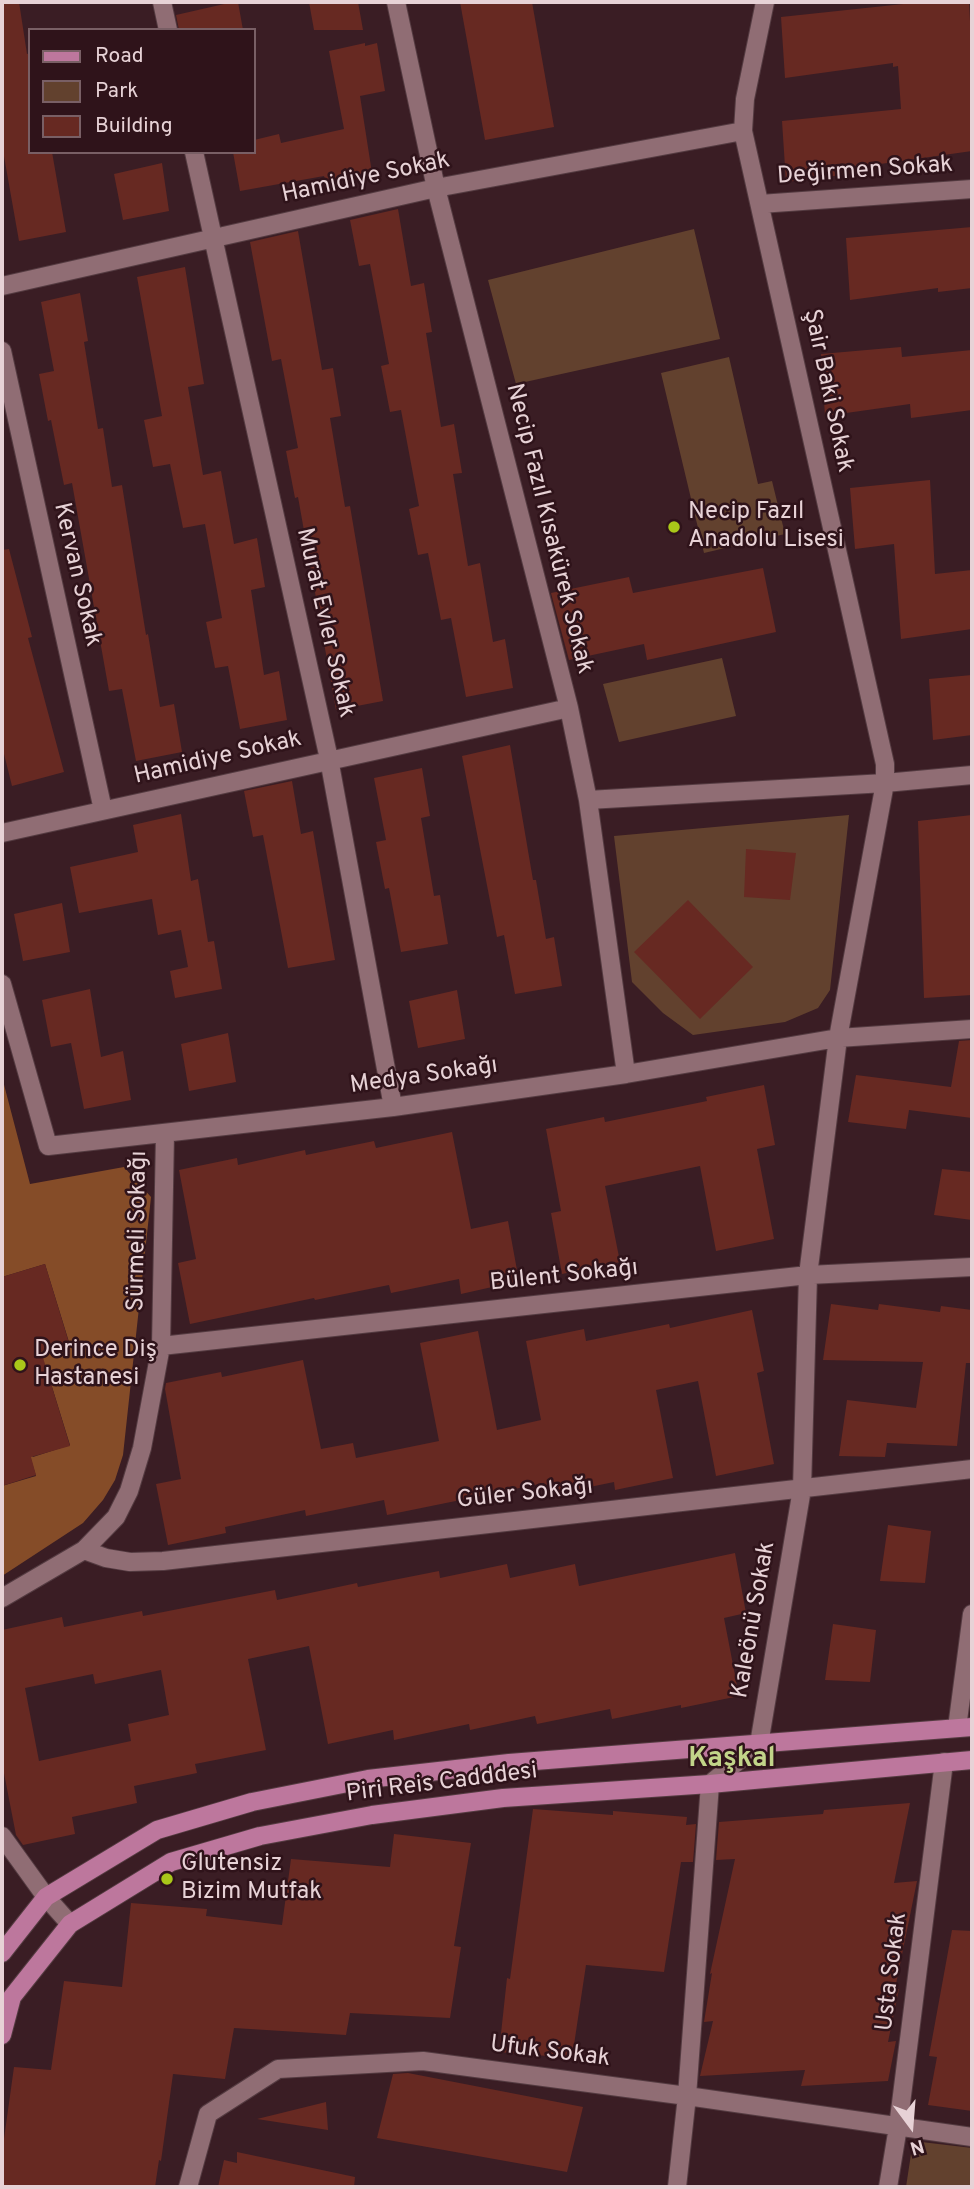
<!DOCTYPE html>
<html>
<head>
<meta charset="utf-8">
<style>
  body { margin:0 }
  #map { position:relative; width:974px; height:2189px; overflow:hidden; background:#3a1d24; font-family:Overpass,sans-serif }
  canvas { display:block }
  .frame { position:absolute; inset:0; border:4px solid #e7d2d6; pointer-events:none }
  .legend { position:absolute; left:28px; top:28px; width:228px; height:126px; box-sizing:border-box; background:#2f131a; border:2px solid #795f65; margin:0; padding:9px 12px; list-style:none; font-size:21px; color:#e7d2d6 }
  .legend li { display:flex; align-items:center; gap:14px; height:35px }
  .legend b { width:35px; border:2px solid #795f65 }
  .north { position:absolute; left:876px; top:2091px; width:70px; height:70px; -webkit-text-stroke:5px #2f131a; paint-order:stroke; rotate:164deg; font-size:19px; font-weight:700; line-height:28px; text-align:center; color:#e7d2d6 }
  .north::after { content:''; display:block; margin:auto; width:24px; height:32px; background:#e7d2d6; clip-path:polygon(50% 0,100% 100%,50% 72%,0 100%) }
</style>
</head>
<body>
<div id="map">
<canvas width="974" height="2189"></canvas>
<div class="frame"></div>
<ul class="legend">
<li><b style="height:9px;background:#bd779d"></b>Road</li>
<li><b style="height:19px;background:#62412e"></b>Park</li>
<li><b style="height:19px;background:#672922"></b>Building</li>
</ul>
<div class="north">N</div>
</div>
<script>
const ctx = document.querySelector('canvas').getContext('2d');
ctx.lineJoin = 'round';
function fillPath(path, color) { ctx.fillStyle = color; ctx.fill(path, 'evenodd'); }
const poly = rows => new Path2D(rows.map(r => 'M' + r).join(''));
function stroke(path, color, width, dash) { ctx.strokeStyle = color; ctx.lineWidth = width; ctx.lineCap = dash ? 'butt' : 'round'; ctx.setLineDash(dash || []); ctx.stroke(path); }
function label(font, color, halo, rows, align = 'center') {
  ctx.font = font + ' Overpass,sans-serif'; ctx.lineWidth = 5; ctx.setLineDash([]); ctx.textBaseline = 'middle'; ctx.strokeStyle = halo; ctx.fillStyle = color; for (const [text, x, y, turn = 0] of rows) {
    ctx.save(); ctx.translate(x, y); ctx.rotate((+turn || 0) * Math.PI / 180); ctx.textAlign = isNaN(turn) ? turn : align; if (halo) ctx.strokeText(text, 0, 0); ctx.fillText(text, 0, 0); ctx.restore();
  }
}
const green = poly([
  [694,229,720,339,516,384,488,280],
  [729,357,758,484,772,481,785,534,704,553,661,373],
  [722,658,736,716,619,742,603,684],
  [849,815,830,990,818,1008,785,1022,693,1035,663,1013,632,982,614,836],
  [913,2141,972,2148,972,2187,906,2187]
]);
const forest = poly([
  [2,1077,30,1184,124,1167,151,1197,123,1455,115,1480,103,1500,83,1523,2,1576,2,1486,36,1476,29,1453,33,1457,70,1445,49,1377,35,1353,69,1342,45,1264,2,1277]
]);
const building = poly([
  [2,2,19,2,27,54,30,53,30,152,52,152,66,232,19,241,2,145],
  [233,2,238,2,243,30,179,30,176,15],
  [309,2,358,2,363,30,314,30],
  [460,2,532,2,554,127,485,140],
  [922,2,969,2,972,59,972,151,866,166,866,172,786,182,782,121,901,109,898,66,893,67,893,63,785,78,781,17],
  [365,43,365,46,377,43,385,91,360,96,372,173,326,182,324,176,240,191,233,152,254,152,254,140,279,134,281,143,344,129,329,51],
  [162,163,169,211,123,220,114,174],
  [398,209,411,286,424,283,432,332,426,333,441,427,454,424,462,473,453,474,468,566,480,563,493,642,505,639,513,688,466,697,451,618,441,620,428,553,418,555,409,509,419,506,401,410,390,412,381,366,389,364,370,264,359,266,350,220],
  [972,227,972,288,938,292,938,288,850,300,846,238],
  [298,231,322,370,333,368,341,416,330,418,345,507,350,506,383,701,336,710,298,497,295,498,286,451,298,448,281,359,272,361,250,242],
  [185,267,204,384,188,387,203,475,221,471,234,544,257,538,265,587,251,590,264,675,279,671,287,720,240,729,228,666,215,668,206,622,222,618,205,524,183,528,170,464,153,467,144,420,162,416,137,277],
  [80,293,88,341,84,342,98,429,103,428,112,487,122,485,146,635,148,634,160,707,174,704,182,752,136,761,122,689,109,691,72,483,64,485,51,420,48,421,39,374,54,371,41,302],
  [901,347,902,357,972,350,972,410,911,418,910,404,825,416,821,354],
  [930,480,935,574,972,570,972,629,901,639,894,544,855,549,850,488],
  [9,549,32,637,28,638,64,772,12,786,2,746,2,550],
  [763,568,776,632,647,660,644,644,569,660,551,593,629,577,633,593],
  [972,675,972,735,933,740,929,679],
  [510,745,533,880,536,880,546,939,554,937,562,986,515,994,504,935,497,937,462,756],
  [422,768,430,816,421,818,434,896,440,895,448,944,401,952,389,888,385,889,376,842,386,840,374,778],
  [292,781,301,834,313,831,335,960,288,968,263,835,253,837,244,791],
  [181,814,191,881,198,879,208,942,214,941,222,989,175,998,170,971,188,967,181,930,158,935,152,899,79,913,70,867,138,852,133,825],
  [972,815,972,995,924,998,918,821],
  [746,849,796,853,790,900,744,897],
  [688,900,753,967,700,1019,634,952],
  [62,903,70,952,23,961,14,914],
  [90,989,101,1057,123,1051,131,1100,84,1109,71,1043,51,1047,42,1000],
  [457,990,465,1039,418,1048,409,1001],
  [228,1033,236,1082,189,1091,181,1044],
  [972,1040,972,1118,909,1110,906,1129,848,1122,856,1075,951,1087,959,1041],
  [764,1085,775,1145,757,1149,774,1239,716,1251,700,1166,605,1186,620,1262,562,1274,551,1213,561,1211,546,1129,604,1117,605,1122,707,1101,706,1097],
  [452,1132,471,1229,508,1221,519,1281,461,1294,459,1279,391,1293,389,1285,315,1300,314,1298,190,1324,178,1263,196,1259,179,1170,237,1158,238,1165,305,1150,306,1155,374,1141,376,1148],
  [942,1169,972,1172,972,1220,934,1215],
  [45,1264,69,1343,41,1351,70,1446,31,1457,36,1475,2,1486,2,1277],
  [831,1304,878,1310,879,1304,940,1312,941,1306,972,1310,972,1363,966,1363,957,1446,887,1443,885,1457,839,1456,847,1400,916,1408,923,1362,823,1360],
  [752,1310,764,1371,757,1373,774,1464,716,1476,698,1381,656,1390,673,1478,615,1490,614,1482,546,1496,544,1483,387,1515,384,1500,306,1516,305,1510,225,1527,226,1533,168,1545,156,1484,181,1479,165,1389,166,1383,221,1372,222,1377,303,1360,321,1449,353,1443,356,1458,439,1441,420,1343,478,1331,497,1430,541,1420,526,1341,584,1329,586,1341,669,1324,670,1328],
  [888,1525,931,1531,925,1583,880,1581],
  [735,1553,746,1613,724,1618,739,1696,681,1708,681,1705,612,1719,610,1709,537,1724,535,1716,470,1730,469,1724,394,1740,393,1730,328,1744,309,1646,248,1659,266,1750,195,1764,197,1773,134,1786,137,1803,72,1817,75,1834,23,1845,16,1835,2,1763,2,1630,62,1617,64,1627,142,1611,143,1616,275,1590,277,1600,357,1583,358,1587,439,1571,440,1578,507,1564,510,1578,575,1564,579,1586],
  [161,1670,169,1715,128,1724,131,1741,39,1761,25,1688,93,1674,95,1684],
  [833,1624,876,1630,870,1682,825,1680],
  [910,1803,894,1883,917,1881,895,1989,899,1989,888,2042,896,2041,888,2081,801,2086,805,2070,700,2076,713,2021,704,2022,712,1973,710,1974,735,1859,716,1860,719,1822,823,1814,824,1810],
  [533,1809,613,1815,613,1811,687,1817,686,1825,696,1824,693,1862,681,1862,664,1972,586,1965,572,2058,499,2052,507,1978,510,1979],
  [394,1834,471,1843,454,1946,461,1947,450,2018,350,2013,346,2035,234,2028,225,2079,173,2074,161,2161,159,2160,155,2187,2,2187,2,2153,14,2067,51,2070,64,1981,122,1987,131,1903,207,1909,206,1916,282,1925,291,1859,390,1867],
  [952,1930,972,1931,972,2111,928,2105,937,2057,929,2056],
  [408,2073,583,2107,567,2172,377,2138,393,2074],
  [326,2102,328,2130,257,2119],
  [237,2152,355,2177,354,2187,218,2187,224,2160,237,2163]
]);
const minor = poly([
  [162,2,168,30],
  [396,2,436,188,569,708,588,800,626,1074],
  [194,152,329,759,393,1107],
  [760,204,972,189],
  [2,286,436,188,743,131],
  [2,351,103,810],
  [588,800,885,783,972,775],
  [2,833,569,708],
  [2,984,48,1146,393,1107,626,1074,838,1038,972,1029],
  [161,1346,808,1275,972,1267],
  [84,1550,106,1558,130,1562,163,1561,972,1469],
  [2,1598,84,1550,116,1517,129,1491,142,1448,161,1346,165,1134],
  [957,1728,972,1614],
  [2,1836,46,1897,70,1924],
  [188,2187,208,2114,278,2069,423,2061,687,2096,972,2137],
  [677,2187,687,2096,710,1784,759,1744,802,1489,808,1275,838,1038,885,783,885,764,743,131,745,99,765,2],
  [888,2187,898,2127,944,1762]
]);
const major = poly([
  [2,1953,46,1897,157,1830,252,1802,368,1779,509,1763,972,1727],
  [2,2035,12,1997,70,1924,171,1862,260,1836,372,1815,503,1798,710,1784,972,1760]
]);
const markers = [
  [674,527,7,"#a9c719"],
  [20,1365,7,"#a9c719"],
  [167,1879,7,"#a9c719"]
];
const streetNames = [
  ["Değirmen Sokak",865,172,-4],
  ["Hamidiye Sokak",366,179,-12],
  ["Şair Baki Sokak",827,391,78],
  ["Necip Fazıl Kısakürek Sokak",548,529,76],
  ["Kervan Sokak",76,575,77],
  ["Murat Evler Sokak",324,623,77],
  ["Hamidiye Sokak",218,759,-13],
  ["Medya Sokağı",424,1077,-8],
  ["Sürmeli Sokağı",139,1231,-89],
  ["Bülent Sokağı",564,1277,-6],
  ["Güler Sokağı",525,1495,-6],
  ["Kaleönü Sokak",755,1620,-80],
  ["Piri Reis Cadddesi",442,1784,-7],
  ["Usta Sokak",893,1972,-83],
  ["Ufuk Sokak",550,2053,7]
];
const poiNames = [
  ["Necip Fazıl",688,513],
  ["Anadolu Lisesi",688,541],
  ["Derince Diş",34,1351],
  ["Hastanesi",34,1379],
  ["Glutensiz",181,1865],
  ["Bizim Mutfak",181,1893]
];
const quarterNames = [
  ["Kaşkal",732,1760]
];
fillPath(green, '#62412e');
fillPath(forest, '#854c28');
fillPath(building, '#672922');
stroke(minor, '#543b41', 20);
stroke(major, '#543b41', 20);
stroke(minor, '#906d74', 18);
stroke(major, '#bd779d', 18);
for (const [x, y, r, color] of markers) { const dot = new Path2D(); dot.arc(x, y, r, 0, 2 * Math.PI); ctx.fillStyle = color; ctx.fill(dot); stroke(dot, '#2f131a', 2.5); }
label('24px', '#e7d2d6', '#2f131a', streetNames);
label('24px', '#e7d2d6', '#2f131a', poiNames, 'left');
label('bold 28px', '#c2d489', '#2f131a', quarterNames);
</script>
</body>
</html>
